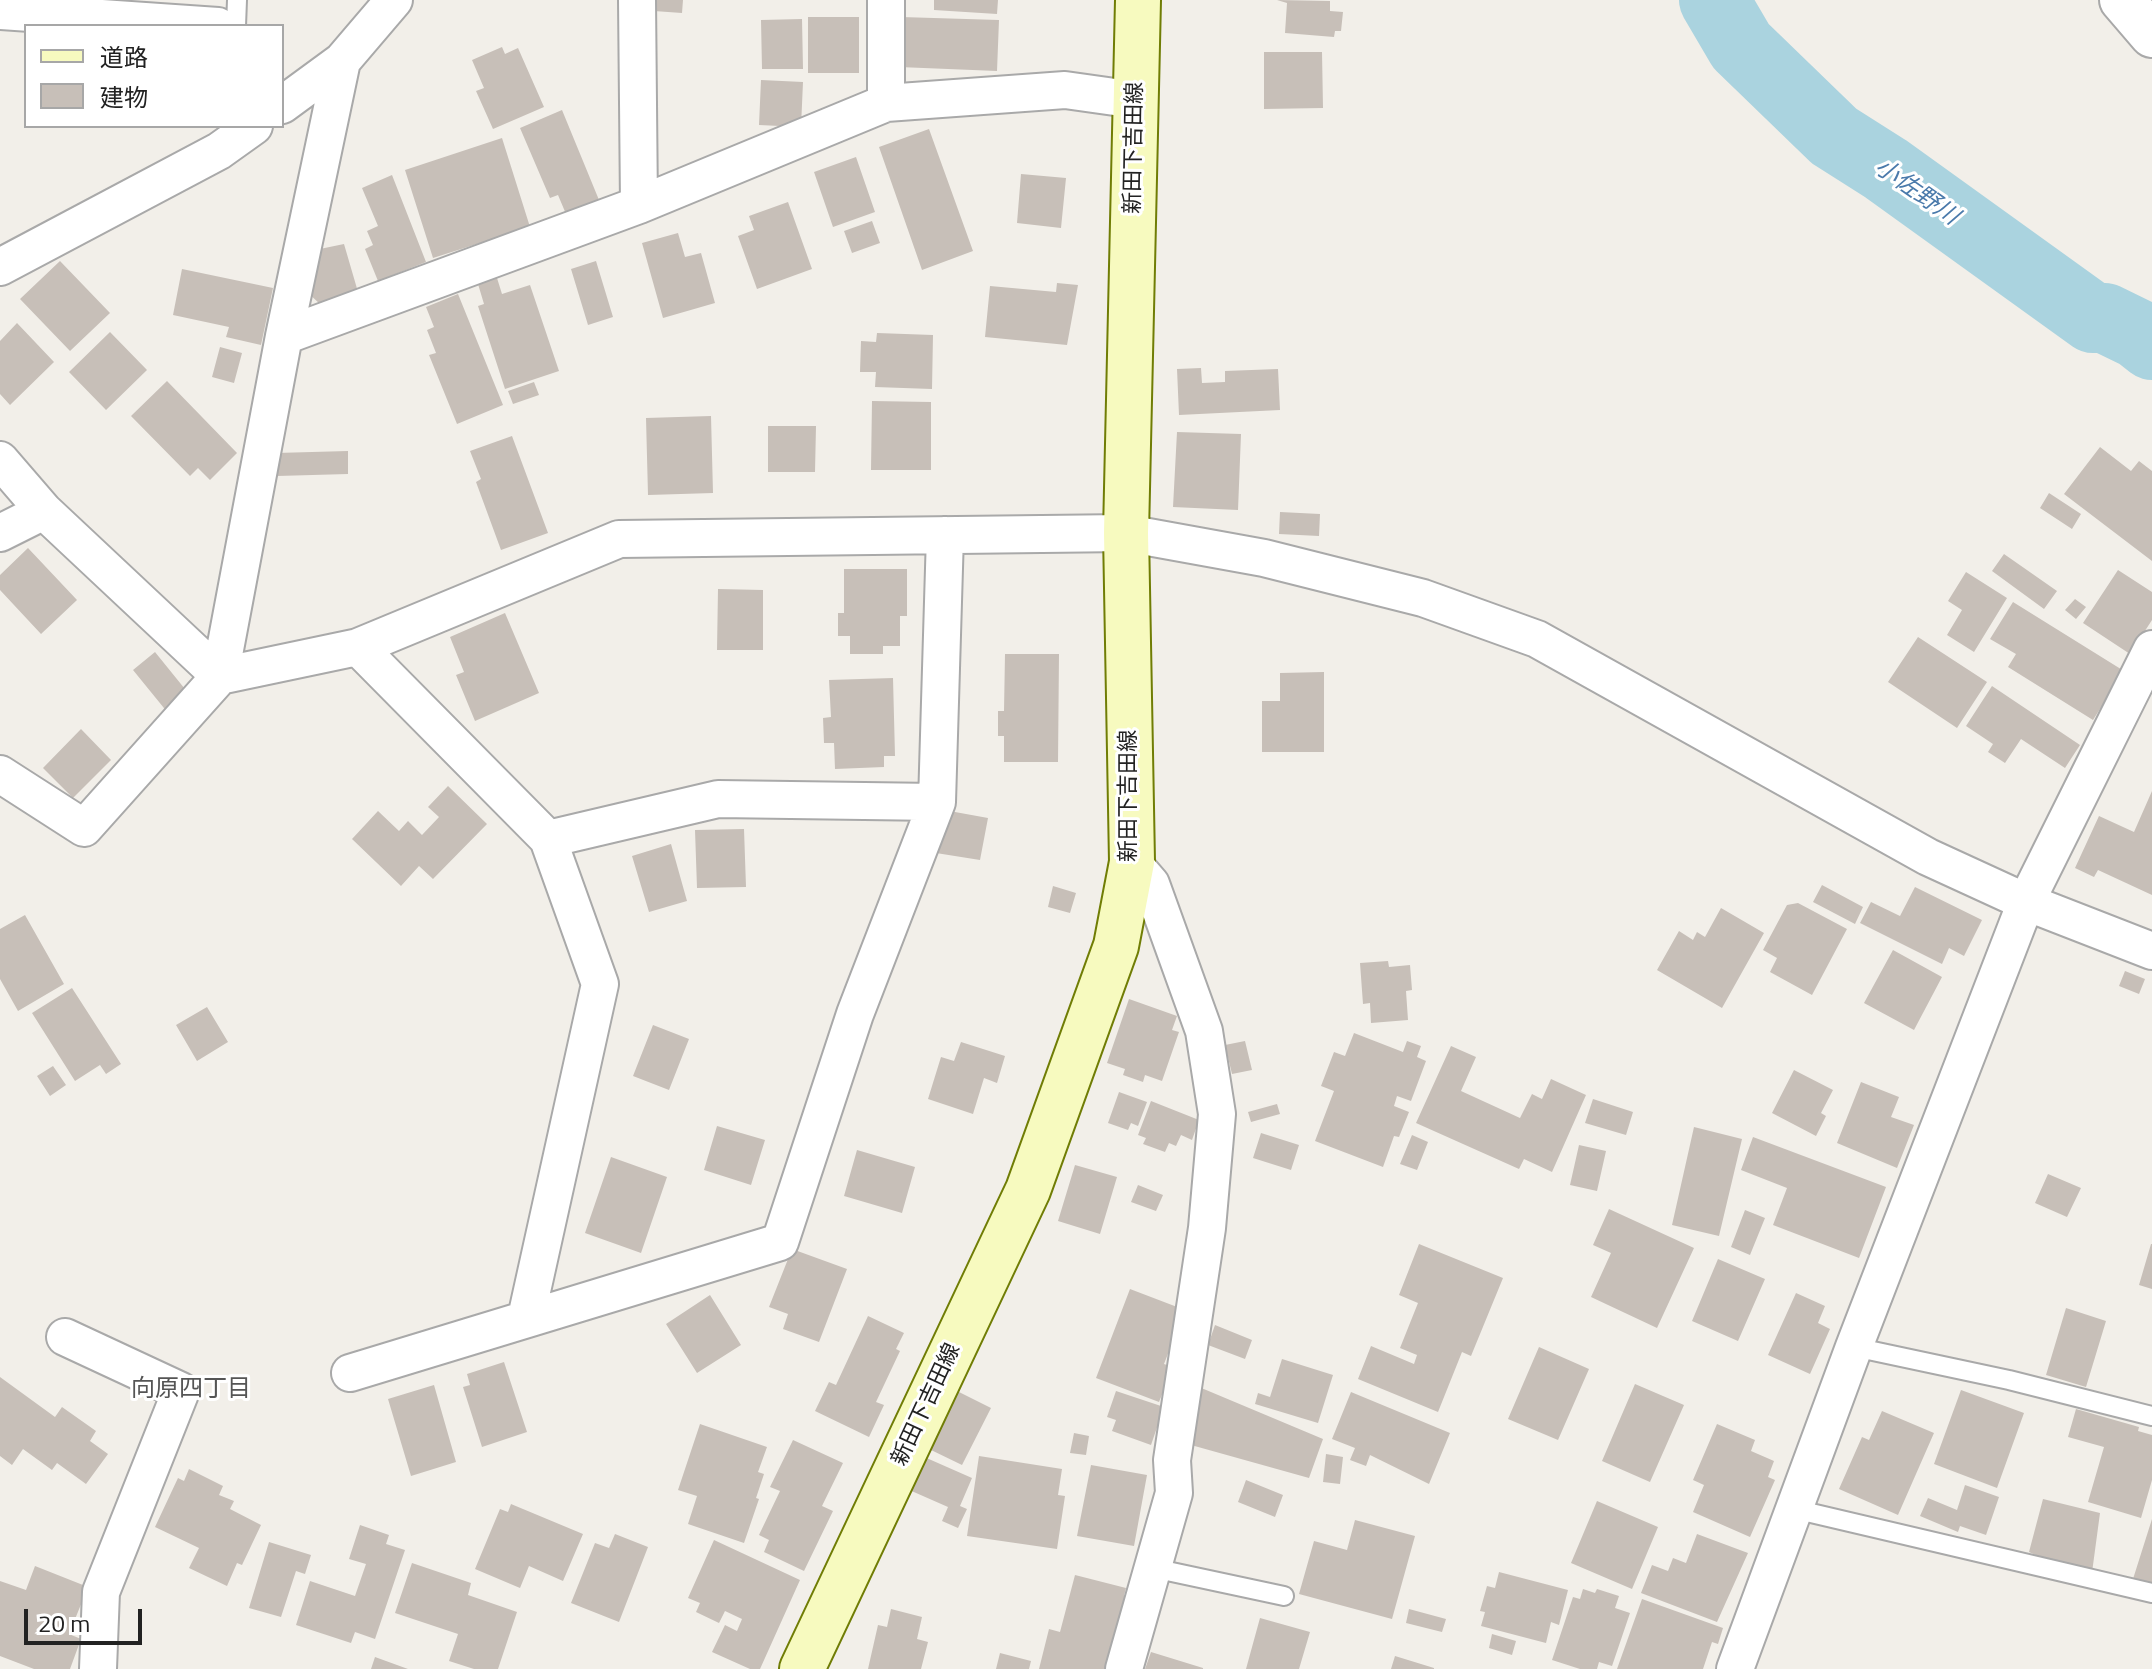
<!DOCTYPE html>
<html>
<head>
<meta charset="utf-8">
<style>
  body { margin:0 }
  #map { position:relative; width:2152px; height:1669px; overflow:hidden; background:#f2efe9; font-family:"Titillium Web","Noto Sans JP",sans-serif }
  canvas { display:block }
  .legend { position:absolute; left:24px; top:24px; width:260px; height:104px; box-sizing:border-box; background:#fff; border:2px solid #a7a7a7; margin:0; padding:10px 14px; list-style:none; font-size:24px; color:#222 }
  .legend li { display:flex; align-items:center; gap:16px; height:40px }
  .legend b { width:40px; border:2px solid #a7a7a7 }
  .scale { position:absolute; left:24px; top:1609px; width:118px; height:36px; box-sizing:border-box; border:4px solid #222; border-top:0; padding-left:10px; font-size:24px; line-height:28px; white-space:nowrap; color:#222; -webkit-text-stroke:6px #fff; paint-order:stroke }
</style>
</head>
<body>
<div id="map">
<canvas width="2152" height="1669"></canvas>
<ul class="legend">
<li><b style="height:10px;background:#f7fabf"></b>道路</li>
<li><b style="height:22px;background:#c7bfb8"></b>建物</li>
</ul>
<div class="scale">20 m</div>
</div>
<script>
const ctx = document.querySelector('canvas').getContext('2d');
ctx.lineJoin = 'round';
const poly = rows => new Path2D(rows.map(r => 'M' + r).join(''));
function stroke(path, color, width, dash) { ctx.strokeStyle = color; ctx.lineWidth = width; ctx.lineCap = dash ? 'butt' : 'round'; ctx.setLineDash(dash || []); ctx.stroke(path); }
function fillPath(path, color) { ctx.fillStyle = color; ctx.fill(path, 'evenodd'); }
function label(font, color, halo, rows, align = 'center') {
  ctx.font = font + ' "Titillium Web","Noto Sans JP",sans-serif'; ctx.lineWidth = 6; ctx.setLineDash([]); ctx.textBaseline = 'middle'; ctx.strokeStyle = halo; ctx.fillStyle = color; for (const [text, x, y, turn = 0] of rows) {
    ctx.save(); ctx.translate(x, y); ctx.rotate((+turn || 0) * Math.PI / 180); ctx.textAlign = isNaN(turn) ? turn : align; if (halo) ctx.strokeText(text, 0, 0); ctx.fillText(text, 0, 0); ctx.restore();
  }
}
const river = poly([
  [1714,0,1741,46,1834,136,1886,169,2093,318,2105,318,2138,334,2152,345]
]);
const building = poly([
  [654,0,683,0,682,13,654,11],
  [934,0,998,0,997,14,934,10],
  [1277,0,1330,1,1330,11,1343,12,1341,31,1335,31,1334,37,1285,33,1287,3],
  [808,17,859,17,859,73,808,73],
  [901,17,999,20,997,71,899,67],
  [802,19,803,69,762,69,761,20],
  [502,47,505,54,518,48,544,107,493,129,476,91,484,88,472,60],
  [1264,52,1322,52,1323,108,1264,109],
  [761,80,803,82,801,127,759,125],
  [562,110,599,200,566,214,558,195,550,198,520,128],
  [929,129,973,251,922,270,879,147],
  [502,138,530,227,433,258,405,170],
  [856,157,875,212,833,227,814,172],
  [1021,174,1066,178,1061,228,1017,223],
  [392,175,426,262,378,281,365,249,373,245,367,231,378,226,362,188],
  [788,202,812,269,757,289,738,236,754,230,749,216],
  [872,221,880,243,852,253,844,231],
  [678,233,685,257,701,253,715,303,663,318,642,243],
  [344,244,358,292,320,304,307,292,315,250],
  [60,261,110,313,70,351,20,299],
  [596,261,613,317,588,325,571,269],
  [182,269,273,288,261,345,226,337,229,327,173,315],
  [497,278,502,294,530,285,559,371,505,389,478,306,484,304,478,284],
  [1057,283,1078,285,1067,345,985,337,990,286,1056,292],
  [458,294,503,405,457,424,429,355,436,353,427,330,434,327,426,307],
  [17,323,54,362,10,405,0,394,0,341],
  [110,332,147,370,106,410,69,372],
  [877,333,933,335,932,389,875,387,876,372,860,372,861,341,876,342],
  [220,347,242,353,234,383,212,377],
  [1201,368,1202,383,1225,382,1225,371,1278,369,1280,410,1179,415,1177,369],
  [167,381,237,453,210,480,198,468,190,476,131,416],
  [534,382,539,395,513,404,508,391],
  [872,401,931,402,931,470,871,470],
  [711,416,713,493,648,495,646,418],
  [768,426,816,426,815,472,768,472],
  [1177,432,1241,434,1238,510,1173,507],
  [512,436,548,533,501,550,476,482,481,479,470,451],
  [2100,447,2131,471,2139,461,2152,471,2152,561,2064,494],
  [348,451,348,474,277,476,276,453],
  [2049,493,2081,514,2072,529,2040,508],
  [1280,512,1320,514,1319,536,1279,534],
  [28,548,77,600,41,634,0,590,0,575],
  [2004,554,2057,591,2044,609,1992,571],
  [844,569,907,569,907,616,900,616,900,646,883,646,883,654,850,654,850,636,838,636,838,613,844,613],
  [2118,570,2152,592,2152,620,2130,654,2083,623],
  [1966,572,2007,598,1974,652,1947,635,1962,610,1948,601],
  [718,589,763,590,763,650,717,650],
  [2075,599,2086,607,2076,619,2065,610],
  [2013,602,2124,671,2093,720,2008,667,2016,654,1990,639],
  [505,613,539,693,475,721,456,675,464,672,450,637],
  [1918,637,1987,682,1957,728,1888,682],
  [155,652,189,694,168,713,133,670],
  [1005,654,1059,654,1058,762,1004,762,1004,736,998,736,998,711,1004,711],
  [1324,672,1324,752,1262,752,1262,701,1280,701,1280,673],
  [893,678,895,756,884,756,884,767,835,769,834,743,824,743,823,718,831,717,829,680],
  [1992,686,2080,745,2065,768,2021,739,2005,763,1988,752,1993,744,1966,726],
  [81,729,111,760,73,798,43,768],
  [448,786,487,824,433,879,419,866,401,886,352,839,378,811,399,831,408,821,422,835,439,817,428,807],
  [2152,791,2152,895,2098,870,2094,877,2075,868,2099,816,2134,832],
  [944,810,988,818,980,860,936,853],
  [744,829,746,887,697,888,695,830],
  [671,844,687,901,649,912,632,856],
  [1822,885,1863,907,1855,924,1813,902],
  [1053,886,1076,893,1070,913,1048,907],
  [1915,887,1982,920,1964,956,1949,948,1942,964,1860,923,1871,902,1900,916],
  [1798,903,1847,929,1812,995,1770,972,1777,958,1763,950,1787,905],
  [1721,908,1764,933,1722,1008,1657,970,1679,931,1693,940,1697,932,1705,937],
  [25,915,64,984,18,1011,0,979,0,929],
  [1893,950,1942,977,1914,1030,1864,1003],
  [1388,961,1389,967,1410,965,1412,990,1406,991,1408,1020,1371,1023,1370,1003,1363,1004,1360,963],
  [2125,971,2145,979,2139,994,2119,986],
  [72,988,121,1064,106,1074,100,1065,75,1081,32,1013],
  [1129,999,1177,1016,1172,1030,1179,1032,1162,1081,1145,1075,1143,1082,1123,1075,1125,1069,1107,1063],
  [207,1007,228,1042,197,1061,176,1025],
  [653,1025,689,1039,669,1090,633,1076],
  [1354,1033,1403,1052,1407,1041,1421,1046,1417,1057,1426,1061,1411,1101,1397,1096,1394,1106,1409,1112,1399,1137,1394,1136,1383,1167,1315,1141,1334,1091,1321,1086,1334,1052,1345,1056],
  [1245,1041,1252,1070,1232,1074,1225,1045],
  [961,1042,1005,1056,997,1083,984,1078,973,1114,928,1099,941,1057,954,1061],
  [1451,1046,1476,1057,1461,1091,1520,1118,1532,1094,1542,1099,1551,1079,1586,1095,1552,1172,1524,1159,1519,1169,1416,1123],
  [53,1066,66,1085,50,1096,37,1076],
  [1794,1070,1833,1090,1821,1113,1826,1116,1816,1136,1772,1113],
  [1861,1082,1899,1097,1891,1117,1914,1125,1897,1168,1837,1143],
  [1119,1092,1147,1102,1138,1126,1131,1123,1128,1130,1108,1123],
  [1593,1099,1633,1112,1626,1135,1585,1123],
  [1151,1101,1199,1120,1192,1140,1181,1135,1176,1146,1169,1143,1165,1152,1143,1144,1146,1138,1138,1135],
  [1277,1104,1280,1114,1251,1122,1248,1112],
  [717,1126,765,1140,751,1185,704,1170],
  [1694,1127,1742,1139,1719,1236,1672,1225],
  [1261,1133,1299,1145,1291,1170,1253,1158],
  [1412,1135,1428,1142,1417,1170,1400,1164],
  [1753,1137,1886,1187,1859,1258,1773,1225,1787,1188,1741,1170],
  [1579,1145,1606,1151,1597,1191,1570,1185],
  [857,1150,915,1167,902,1213,844,1196],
  [611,1157,667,1177,641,1253,585,1233],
  [1075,1165,1117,1177,1100,1234,1058,1221],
  [2048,1174,2081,1188,2067,1217,2035,1203],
  [1138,1185,1163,1195,1156,1211,1131,1202],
  [1609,1209,1694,1248,1657,1328,1591,1297,1611,1253,1593,1245],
  [1745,1210,1765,1218,1750,1255,1731,1247],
  [1419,1244,1503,1278,1471,1356,1462,1352,1438,1412,1358,1379,1371,1346,1414,1364,1417,1355,1400,1348,1418,1303,1399,1295],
  [2151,1244,2152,1244,2152,1289,2139,1285],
  [792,1249,847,1269,819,1342,783,1329,788,1314,769,1307],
  [1718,1259,1765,1279,1738,1341,1692,1321],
  [1130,1289,1185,1310,1164,1364,1173,1367,1159,1402,1096,1378],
  [1796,1293,1825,1306,1818,1323,1830,1329,1810,1374,1768,1355],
  [710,1295,741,1345,697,1373,666,1324],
  [2066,1308,2106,1321,2086,1387,2046,1375],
  [868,1316,904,1333,896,1349,900,1351,876,1402,884,1405,869,1437,815,1411,829,1382,836,1385],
  [1215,1325,1252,1340,1245,1359,1208,1345],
  [1539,1347,1589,1369,1558,1440,1508,1419],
  [1282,1359,1333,1375,1318,1423,1255,1404,1258,1393,1270,1397],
  [504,1362,527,1432,482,1447,463,1387,470,1385,467,1374],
  [0,1377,55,1417,62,1407,96,1431,90,1441,108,1454,86,1484,57,1463,52,1470,23,1449,12,1465,0,1456],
  [1635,1384,1684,1405,1650,1482,1602,1461],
  [434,1385,456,1462,411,1476,388,1399],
  [1199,1387,1323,1439,1309,1478,1191,1445],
  [1961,1390,2024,1413,1997,1488,1934,1464],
  [957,1391,991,1408,962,1465,929,1449],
  [1116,1391,1164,1407,1151,1445,1112,1431,1116,1420,1107,1417],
  [1351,1392,1450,1433,1429,1484,1370,1455,1366,1466,1350,1460,1355,1448,1332,1439],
  [2076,1409,2139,1427,2138,1431,2152,1435,2152,1480,2141,1518,2088,1502,2104,1447,2068,1437],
  [1882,1411,1934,1433,1898,1515,1839,1489,1862,1437,1869,1440],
  [700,1424,767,1447,758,1472,764,1474,756,1498,759,1499,744,1543,688,1524,697,1496,678,1490],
  [1717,1424,1755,1440,1751,1451,1774,1461,1768,1477,1775,1480,1750,1537,1693,1512,1704,1485,1693,1480],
  [1074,1433,1089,1436,1086,1455,1070,1453],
  [793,1440,843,1463,822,1506,833,1511,804,1571,764,1552,769,1540,759,1535,780,1491,770,1487],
  [1326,1454,1343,1457,1340,1484,1323,1482],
  [922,1456,972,1478,960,1506,967,1509,958,1528,942,1521,948,1507,907,1489],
  [979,1456,1062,1469,1058,1495,1065,1496,1057,1549,967,1536],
  [1091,1465,1147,1475,1134,1546,1077,1536],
  [189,1469,223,1486,219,1495,234,1501,230,1509,261,1525,242,1565,237,1563,227,1586,189,1568,199,1548,155,1527,178,1478,184,1481],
  [1246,1480,1283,1495,1275,1517,1238,1502],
  [1965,1485,1999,1497,1986,1535,1960,1526,1958,1532,1920,1516,1928,1498,1957,1510],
  [2043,1499,2100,1513,2091,1580,2029,1552],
  [1597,1501,1658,1527,1632,1589,1571,1563],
  [511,1504,583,1534,563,1581,529,1566,520,1588,475,1569,500,1509,508,1512],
  [2152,1519,2152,1585,2133,1579],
  [1355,1520,1415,1536,1392,1619,1299,1594,1314,1541,1347,1550],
  [360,1525,389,1535,386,1544,405,1550,375,1639,355,1632,351,1643,296,1625,310,1581,355,1596,366,1564,349,1559],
  [615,1534,648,1547,619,1622,571,1603,595,1543,609,1548],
  [1697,1534,1748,1553,1717,1622,1641,1593,1652,1565,1668,1571,1673,1558,1686,1563],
  [714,1540,800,1580,760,1669,750,1669,712,1652,725,1625,737,1631,742,1619,725,1611,719,1623,696,1612,700,1603,688,1598],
  [269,1542,311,1555,305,1574,296,1571,281,1617,249,1608],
  [412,1563,471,1583,468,1595,517,1612,498,1669,474,1669,449,1661,458,1634,395,1613],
  [35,1566,88,1587,69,1634,81,1639,70,1669,34,1669,0,1656,0,1581,26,1590],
  [1499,1572,1568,1590,1559,1625,1551,1622,1546,1643,1481,1626,1485,1612,1480,1611,1487,1586,1495,1588],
  [1075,1575,1126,1588,1124,1596,1130,1598,1111,1669,1039,1669,1049,1629,1060,1632],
  [1583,1589,1595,1593,1597,1589,1619,1596,1615,1608,1630,1613,1612,1666,1599,1662,1597,1669,1580,1669,1552,1660,1573,1597,1580,1599],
  [1642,1599,1723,1628,1718,1644,1712,1642,1703,1669,1617,1669],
  [891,1609,922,1617,917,1639,928,1642,921,1669,868,1669,878,1625,887,1627],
  [1409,1609,1446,1619,1442,1632,1406,1623],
  [1260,1618,1310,1632,1299,1669,1246,1669],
  [1492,1634,1516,1641,1512,1655,1489,1648],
  [1151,1652,1203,1668,1203,1669,1145,1669],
  [1000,1653,1031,1661,1029,1669,996,1669],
  [1395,1656,1434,1668,1434,1669,1391,1669],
  [375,1657,408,1669,371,1669]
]);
const service = poly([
  [236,26,237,0],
  [1854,1347,2009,1380,2152,1416],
  [1794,1509,2152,1593],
  [1153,1568,1284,1596]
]);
const minor = poly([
  [637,0,639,205],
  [0,11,218,26],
  [886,103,886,0],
  [282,105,342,61,394,0],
  [0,267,219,151,254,126],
  [284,336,639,205,886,103,1065,90,1136,100],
  [0,460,44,511,220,676],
  [0,533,44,511],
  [358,647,548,839,600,984,526,1318],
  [220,676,358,647,619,539,1126,533,1264,558,1423,598,1537,639,1928,857,2026,902,2152,951],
  [0,774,84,828,220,676,284,336,342,61],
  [548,839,718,799,937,802],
  [65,1337,181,1391,101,1592,98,1669],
  [350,1373,780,1242,855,1014,937,802,945,535],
  [1124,1669,1174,1493,1172,1460,1207,1228,1217,1114,1204,1031,1151,884,1132,862],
  [1735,1669,1854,1347,2026,902,2152,649]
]);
const tertiary = poly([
  [2122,0,2152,35]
]);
const secondary = poly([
  [802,1669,1028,1190,1116,946,1132,862,1126,533,1138,0]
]);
const streetNames = [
  ["新田下吉田線",1135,148,-89],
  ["新田下吉田線",1130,796,-90],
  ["新田下吉田線",927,1405,-65]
];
const waterNames = [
  ["小佐野川",1916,193,35]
];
const neighbourhoodNames = [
  ["向原四丁目",191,1390]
];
stroke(river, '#aad3df', 70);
fillPath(building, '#c7bfb8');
stroke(service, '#a9a9a9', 22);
stroke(minor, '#a9a9a9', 40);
stroke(tertiary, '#a9a9a9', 48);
stroke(secondary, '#707d05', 48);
stroke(service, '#fff', 18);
stroke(minor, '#fff', 36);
stroke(tertiary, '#fff', 44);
stroke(secondary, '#f7fabf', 44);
label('22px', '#222', '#fff', streetNames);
label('italic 24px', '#4a7aab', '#fff', waterNames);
label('24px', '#555', '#fff', neighbourhoodNames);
</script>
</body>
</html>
